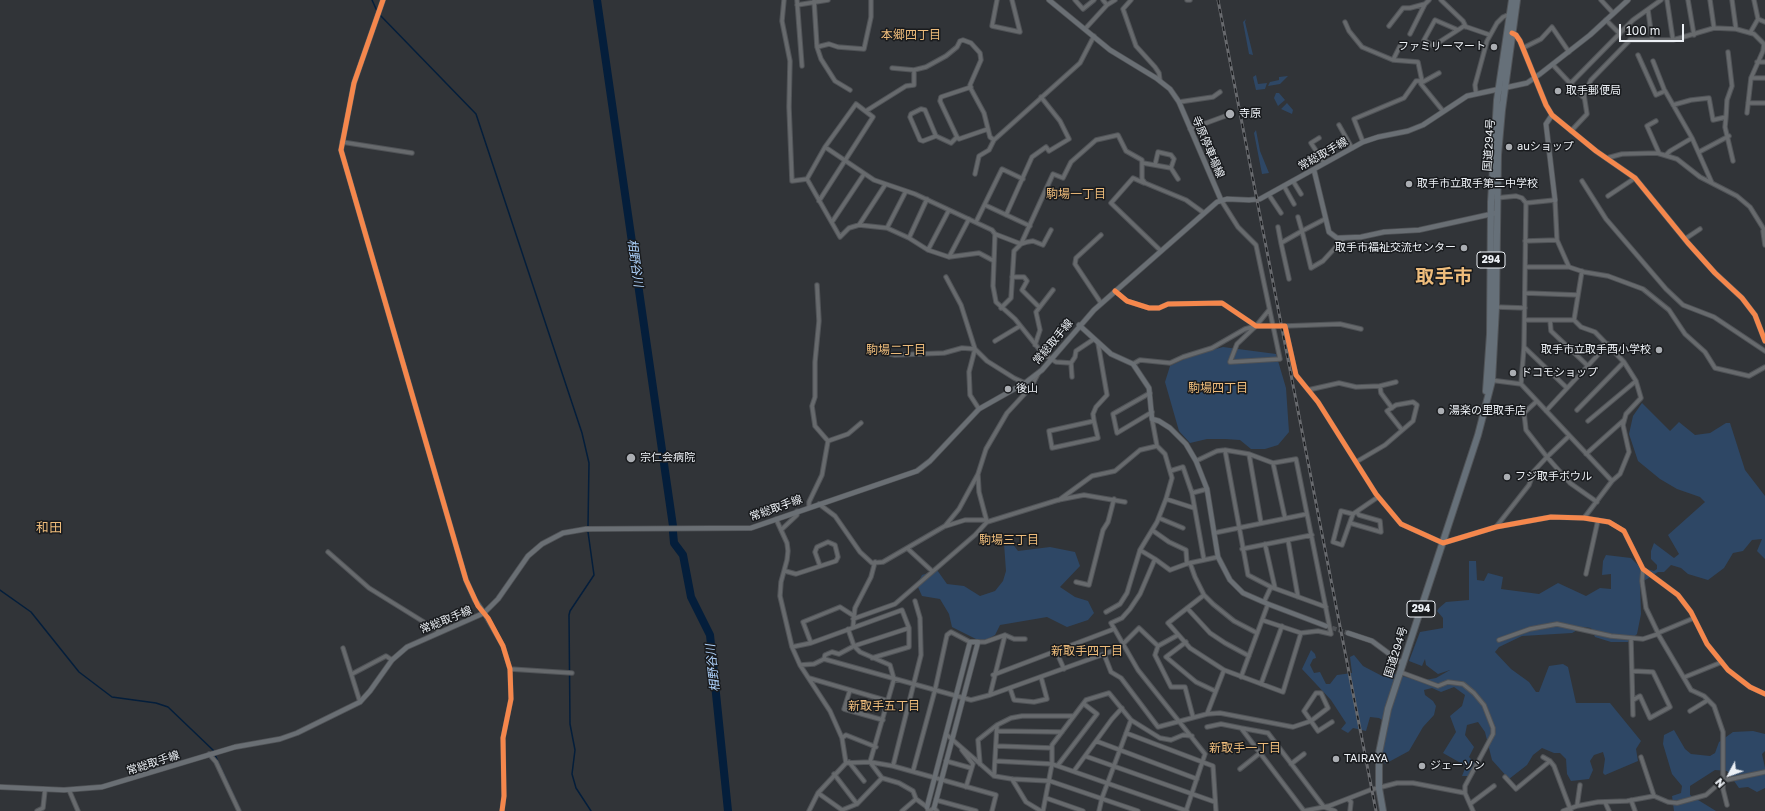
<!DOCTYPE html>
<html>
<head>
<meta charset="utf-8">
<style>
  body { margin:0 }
  #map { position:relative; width:1765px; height:811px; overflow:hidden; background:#313438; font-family:"Golos Text",sans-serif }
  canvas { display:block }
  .north { position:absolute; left:1709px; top:755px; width:40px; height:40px; -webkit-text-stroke:3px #191b1e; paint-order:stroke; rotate:229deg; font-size:11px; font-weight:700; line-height:16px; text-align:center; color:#ecf0f5 }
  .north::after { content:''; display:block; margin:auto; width:14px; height:18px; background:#ecf0f5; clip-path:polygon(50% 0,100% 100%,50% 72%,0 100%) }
  .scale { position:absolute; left:1619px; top:24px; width:65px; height:18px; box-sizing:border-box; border:2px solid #ecf0f5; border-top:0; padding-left:5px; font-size:12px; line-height:14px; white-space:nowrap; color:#ecf0f5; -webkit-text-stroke:3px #191b1e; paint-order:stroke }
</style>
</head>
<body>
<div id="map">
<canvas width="1765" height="811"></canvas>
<div class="north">N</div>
<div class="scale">100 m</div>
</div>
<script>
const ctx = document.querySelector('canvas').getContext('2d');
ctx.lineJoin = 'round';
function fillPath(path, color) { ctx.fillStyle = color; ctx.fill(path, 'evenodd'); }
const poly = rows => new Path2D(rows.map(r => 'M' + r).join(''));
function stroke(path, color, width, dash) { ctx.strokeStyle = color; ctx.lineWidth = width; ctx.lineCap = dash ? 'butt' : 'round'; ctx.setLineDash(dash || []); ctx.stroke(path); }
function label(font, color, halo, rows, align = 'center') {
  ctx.font = font + ' "Golos Text","Noto Sans JP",sans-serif'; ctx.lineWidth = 3; ctx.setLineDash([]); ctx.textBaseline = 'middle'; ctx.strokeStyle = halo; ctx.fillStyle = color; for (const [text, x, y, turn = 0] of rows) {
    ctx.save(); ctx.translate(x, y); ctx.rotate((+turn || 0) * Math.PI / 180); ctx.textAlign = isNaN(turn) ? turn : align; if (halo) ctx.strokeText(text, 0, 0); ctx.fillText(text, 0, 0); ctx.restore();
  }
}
const green = poly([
  [1246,19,1245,22,1253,55,1249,54,1243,22],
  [1256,75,1258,84,1267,83,1265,89,1256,90,1253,77],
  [1288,76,1280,84,1268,86,1270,82,1279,80,1279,77],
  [1276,93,1279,93,1285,100,1278,106,1274,98],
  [1287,103,1293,110,1292,114,1281,109],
  [1256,130,1260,151,1269,173,1262,174,1254,133],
  [1448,268,1452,280,1442,284,1438,272],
  [1223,347,1276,354,1286,388,1289,432,1278,445,1265,449,1251,449,1240,440,1225,439,1207,439,1190,443,1179,431,1165,382,1170,366,1193,355],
  [1642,403,1670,431,1679,422,1695,435,1710,433,1726,423,1730,423,1745,470,1765,496,1765,559,1757,551,1762,539,1752,540,1743,551,1733,553,1724,568,1708,580,1688,574,1681,568,1671,565,1664,572,1658,572,1647,579,1640,583,1641,614,1637,634,1628,642,1611,642,1595,637,1591,628,1583,627,1572,633,1522,636,1499,647,1495,652,1511,669,1529,682,1536,692,1539,692,1549,666,1563,664,1568,667,1576,703,1610,703,1641,741,1636,749,1638,761,1605,775,1603,773,1605,759,1603,752,1594,755,1590,761,1593,770,1589,779,1571,781,1567,774,1566,759,1560,753,1554,753,1542,748,1533,755,1527,765,1509,779,1492,760,1485,732,1478,722,1467,725,1465,735,1474,747,1469,757,1475,763,1468,776,1462,776,1466,766,1443,753,1456,732,1450,716,1462,706,1465,695,1454,687,1441,692,1432,688,1424,690,1425,695,1433,701,1436,706,1434,715,1423,727,1409,751,1385,764,1382,753,1387,723,1379,718,1370,717,1366,731,1353,728,1348,733,1341,729,1346,723,1331,700,1302,669,1311,650,1315,654,1316,658,1313,659,1310,665,1314,673,1320,672,1326,684,1330,684,1337,675,1352,673,1350,657,1354,655,1363,666,1384,677,1388,672,1420,681,1436,678,1450,670,1438,674,1426,665,1425,659,1422,666,1409,661,1420,632,1443,628,1443,618,1437,611,1439,608,1446,602,1469,600,1469,561,1476,561,1477,580,1484,581,1488,573,1503,577,1501,589,1539,594,1558,583,1586,596,1600,588,1611,589,1611,574,1602,575,1603,561,1606,555,1631,558,1640,567,1654,571,1657,569,1657,565,1651,559,1651,551,1654,543,1674,558,1679,554,1668,535,1705,502,1700,497,1677,489,1660,479,1638,461,1629,434,1633,416],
  [1004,543,1012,543,1018,551,1050,547,1075,552,1080,566,1060,587,1075,597,1088,601,1094,613,1088,620,1067,627,1047,617,1000,625,995,635,982,642,952,627,949,614,940,599,922,596,917,585,922,575,937,570,947,584,964,586,980,596,995,591,1003,581,1006,571],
  [1674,730,1685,749,1691,754,1710,756,1715,753,1719,742,1733,732,1753,731,1765,734,1765,751,1762,754,1765,768,1765,788,1757,792,1748,787,1739,788,1727,771,1715,770,1690,786,1690,795,1716,811,1674,811,1672,796,1681,793,1682,786,1672,774,1663,744,1664,735]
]);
const stream = poly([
  [372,0,377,11],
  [379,14,476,114,582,433,589,463,588,526],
  [588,532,594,575,570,611,569,615,570,724,575,750,572,774,576,788,591,811],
  [0,590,31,612,79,672,112,697,156,703,168,707,214,751],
  [215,755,241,811]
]);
const river = poly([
  [597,0,673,526],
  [673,532,674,543,683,555,691,597,710,635,728,811]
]);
const secondaryTunnel = poly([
  [1326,626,1348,633]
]);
const street = poly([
  [784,0,782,21,790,61,789,107,792,181,807,179],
  [797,0,802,66],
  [814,0,817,47,821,59,835,81,850,90],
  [997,0,992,26,1020,32,1012,0],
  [1075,0,1083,9,1094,0],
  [1103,0,1107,5],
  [1131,0,1123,9,1136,46,1155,67,1159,73,1160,81],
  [1187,0,1190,0],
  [1441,0,1463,21,1466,27],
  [1601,0,1613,13],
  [1667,0,1673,40],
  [1688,0,1694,35],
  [1710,0,1714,28],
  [1732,0,1736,29],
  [797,5,828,0],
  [1648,10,1652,39],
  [1758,19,1765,22],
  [1606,20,1620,34],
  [1345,22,1349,31,1362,47,1393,60,1418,62,1422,81,1416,81,1404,98,1354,119,1363,142],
  [1389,26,1403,8,1410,8,1425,4],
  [1085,29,1107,5,1115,0],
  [1458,30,1435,20,1424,40,1433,46,1458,30,1464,26,1490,35],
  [1750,33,1758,19,1754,0],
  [1410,34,1425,4,1429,0],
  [817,47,829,44,838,47,864,49,871,17,871,0],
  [1523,48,1541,39,1552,27,1569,52],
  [1638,55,1656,95,1665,91],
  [1393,60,1400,46],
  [1653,61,1664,89,1692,138,1670,151,1666,155],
  [1757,62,1765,62],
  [1553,65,1583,97,1591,80,1630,40,1673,40,1714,28,1736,29,1754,34,1764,44,1763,51,1751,78,1747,113],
  [892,68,914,70,926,67,946,56,957,47,960,41,963,40,971,43,980,53,981,60,970,85,971,89,984,113,990,137,994,140],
  [1751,78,1765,78],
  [1421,83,1439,73],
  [1421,84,1443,111],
  [1570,84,1633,20,1661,0],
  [971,87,941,97,940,101,957,137,959,139,988,129],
  [1476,93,1475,85,1487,41,1497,23,1503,17,1510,14],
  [1179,102,1213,97,1220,92],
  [1748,103,1765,103],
  [1673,105,1691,100,1709,98,1713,120,1726,117,1727,100,1732,86,1728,52],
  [866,111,906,86,914,85,914,70],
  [1726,117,1725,127,1733,161],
  [1656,121,1647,126,1659,153],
  [1339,125,1352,148],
  [1190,129,1228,115],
  [1571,131,1587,114,1584,95],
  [936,136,923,141,920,140,910,117,911,114,921,109,925,110,936,136,951,143,957,137],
  [1319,138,1311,143,1324,163],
  [1692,138,1712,183],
  [342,142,412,153],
  [825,147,874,180,915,194,992,230,995,234,993,286,996,302,1015,319,1043,354,1056,362,1071,363],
  [1699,152,1729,136],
  [1607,158,1622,154,1657,153,1677,159,1700,177,1737,196,1750,207,1765,231],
  [1143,163,1171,168,1178,179],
  [1155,165,1158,152,1171,155,1174,159,1171,168],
  [975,174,979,156,989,150,994,140,1080,63,1094,36],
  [807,179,840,237,849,228,859,225,887,228,909,238,928,250,949,257,979,253,994,261],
  [807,179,825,147,856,104,873,117,819,201],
  [1293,181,1301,194],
  [1582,181,1606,219,1666,289,1683,305,1714,317,1765,351],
  [1144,183,1133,178,1111,203,1161,251],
  [1284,186,1294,204],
  [1269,195,1281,213],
  [1608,196,1635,178],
  [1496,198,1516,196,1522,198,1526,203],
  [1221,200,1238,227,1256,245,1280,359,1230,362,1237,344,1256,326],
  [985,205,1030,226],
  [1006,215,1032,157,1046,147,1049,151,1069,139,1060,121,1041,97],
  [1325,219,1302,231,1311,268,1323,261,1344,238],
  [832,222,864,174],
  [976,222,1002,169,1023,179],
  [859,225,885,185],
  [1278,227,1281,243,1302,231,1298,217],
  [887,228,906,191],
  [1763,231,1765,245],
  [995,234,1021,244,1053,174,1063,178,1071,162,1096,140,1118,135,1126,151,1142,160,1142,179,1145,183,1186,200,1204,213],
  [1101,235,1076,258,1075,264,1101,303],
  [909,238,927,199],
  [1685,239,1700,229],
  [1525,241,1557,240],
  [1281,243,1289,279],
  [928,250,949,210],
  [949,257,969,219],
  [1526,267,1569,267],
  [1582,271,1574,320,1581,327,1595,332,1624,362,1636,381,1641,398,1626,414,1623,425,1629,452,1620,474,1612,481,1584,518],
  [946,277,961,305,975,349,987,361,1014,378,1025,383],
  [1012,277,1024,277,1027,281,1022,290,1039,307],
  [1115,291,1127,301,1149,308,1159,308,1168,304,1222,303,1256,326,1285,326,1296,375,1318,402,1376,494,1401,524,1443,543,1496,527,1551,517,1584,518,1609,522,1624,531,1643,569,1678,595,1691,612,1707,644,1728,670,1750,687,1765,694],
  [1525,293,1578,295],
  [1496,307,1525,308],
  [1001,308,1011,298,1014,251,1021,244,1027,242,1033,241,1043,245,1051,230],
  [1525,320,1574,320],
  [1550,320,1551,331,1588,366],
  [1285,326,1340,324,1361,329],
  [995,341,1020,326],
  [1035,345,1040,330,1036,312,1053,290],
  [1524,347,1567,388],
  [880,352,895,355,944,353,962,348,975,349,969,372,970,395,979,409],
  [1133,364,1140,360,1170,363,1183,357,1212,348,1245,329,1256,326,1269,310],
  [1072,377,1071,363,1075,357,1076,351,1094,339],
  [1490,380,1521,384,1524,347,1526,203,1555,200,1557,240,1569,267,1584,272,1608,276,1643,289,1669,310,1685,334,1705,352,1715,368,1749,376,1765,367],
  [1521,384,1612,481],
  [1308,390,1339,383,1356,387,1380,386],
  [1150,393,1113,414,1117,433,1152,412],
  [1392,408,1381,393,1380,386,1396,382],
  [1577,410,1624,362],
  [1546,411,1608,344],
  [1094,421,1049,431,1052,448,1098,438,1094,421,1093,414,1096,407,1107,395,1098,343],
  [1588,421,1636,381],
  [1569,436,1547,457,1570,483,1597,502],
  [828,441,848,434,861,423],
  [1225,450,1248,575,1271,587,1326,607],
  [1249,454,1261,523],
  [1586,454,1624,420],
  [1196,461,1217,451,1225,450,1249,454,1273,463,1296,459,1331,634,1318,631,1301,633],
  [1356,462,1385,445,1413,421,1417,405,1413,402,1396,405,1387,411,1402,430],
  [1273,463,1285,518],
  [1170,471,1183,467,1192,493,1204,560],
  [978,475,979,492,987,522,1058,500,1084,495,1125,502],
  [1192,493,1207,489],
  [1166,499,1194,508],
  [1059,500,1092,476,1115,471,1140,450,1157,446],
  [819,504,835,516,860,552,872,563,883,562,945,526,959,509,978,474,986,449,1007,413,1031,387,1038,374],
  [809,506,809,502,822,475,828,441,815,426,812,406,815,397,815,362,819,321,817,285],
  [1353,514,1341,511,1333,542,1342,545,1353,514,1378,497],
  [1159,518,1183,528],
  [776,519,787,543,788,551,787,560,781,582,780,596,792,647,800,665,830,711,842,738,846,763,818,793,809,811],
  [1350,523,1381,532,1380,521,1359,515,1357,512],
  [946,526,965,520,986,520],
  [1496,527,1529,485,1534,471,1547,457,1526,430,1524,413,1537,401],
  [781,530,797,515,797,511],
  [1152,530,1169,542,1186,550,1187,564],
  [1214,533,1307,514],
  [1288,540,1298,597],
  [1265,544,1275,588],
  [907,548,932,571],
  [1242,549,1312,535],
  [1140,550,1155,559,1140,594,1130,609,1122,618,1111,623,1138,670,1205,754,1186,811],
  [328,552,369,588,440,632],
  [1218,557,1190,563,1195,577,1204,595,1213,604,1234,621,1257,633],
  [1155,559,1170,570,1189,563],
  [1643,569,1642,581,1646,608,1658,633],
  [785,571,796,574,836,561,838,557,835,545,828,542,817,547,815,552,820,566],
  [1586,574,1598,520],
  [1076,582,1089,585,1103,530,1108,522,1114,499],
  [1204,595,1168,623,1190,648,1224,670,1283,692,1301,633,1262,620],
  [1264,602,1271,587],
  [1187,608,1210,633,1225,643,1249,656],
  [1106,612,1120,604,1127,593,1140,550,1157,522,1166,499,1172,478,1165,454,1157,446,1152,419],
  [484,613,503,646,510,669,511,699,503,738,504,796,502,811],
  [854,616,855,608,871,577,875,562],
  [853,619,895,604,975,535,987,522],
  [848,629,854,646,909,628],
  [1658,634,1691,690,1704,696,1714,706,1723,732,1723,789,1727,805],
  [1178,635,1158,646,1155,655,1171,687,1185,687,1193,717],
  [1631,639,1633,715],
  [1499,640,1530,629,1557,624,1611,636,1643,639,1658,634,1658,633,1694,618],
  [978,642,985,642,1005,635],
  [1186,642,1166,657,1196,682,1215,691],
  [811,643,803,622,840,607,854,616,853,627],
  [792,647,811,643,902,610,909,628,909,647,872,658],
  [343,648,360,702],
  [1056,651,1064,669],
  [1104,654,1111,672,1121,678,1158,727,1207,714,1220,713,1293,727,1311,721,1328,708,1321,693,1316,693,1304,711,1318,731,1332,722],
  [824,659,825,655,832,652,839,654,854,646,860,652,890,665,894,679,870,762,882,778,899,783,913,791,916,799,927,807,928,811],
  [800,665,814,664,824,659,971,700,990,695,1118,649,1139,628,1158,646],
  [510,669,572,673],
  [1633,671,1653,672,1670,707,1650,718,1640,696,1633,700],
  [1400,672,1438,686,1448,682,1463,684,1474,693,1484,705,1493,728,1493,734,1465,786,1465,793,1473,811],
  [352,674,386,656,392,660],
  [993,675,1114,629],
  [1241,677,1268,604],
  [1685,677,1722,662],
  [809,678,888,701],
  [1261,684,1282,626],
  [1010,688,1014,700,1034,702,1047,699,1041,677],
  [850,690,844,709,883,720],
  [990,695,1005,635,1014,639,1025,639],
  [1690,711,1708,700],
  [1207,714,1224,670],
  [1207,727,1221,724,1241,728],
  [997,731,1062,732],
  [1126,733,1213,766,1216,811],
  [946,734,994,776,1012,779,1050,781,1138,811],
  [842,738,846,735,876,747],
  [1096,741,1197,779],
  [996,746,1052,748],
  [962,750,973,764,966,787],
  [209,754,216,762,239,811],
  [1085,756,1215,802],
  [1543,757,1550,761,1554,766,1571,811],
  [1641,757,1654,796,1668,802,1677,803,1706,795,1722,781,1765,772],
  [946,761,971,768],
  [995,761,1052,764,1187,811],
  [849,762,864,781],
  [846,763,870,762,893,766,996,795,992,811],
  [980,764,978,740,997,725],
  [1291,764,1304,754],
  [1058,765,1097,714,1084,704],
  [893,766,921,655,920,618,915,601],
  [1240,769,1260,753],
  [913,771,935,690,947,635,951,632,970,642],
  [1074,771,1112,719,1122,708],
  [834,774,857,804],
  [994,776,997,725,1011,718,1022,716,1072,716],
  [1505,777,1516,789,1550,761],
  [1012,779,1026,802,1041,811],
  [69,790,78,811],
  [818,793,842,810,857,804,882,778],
  [1046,798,1083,811],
  [1348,799,1351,802,1350,811],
  [936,800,976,811],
  [1631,800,1635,811],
  [1605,802,1609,811],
  [1470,804,1494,786],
  [1577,806,1598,802,1627,801,1654,796],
  [37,811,43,808,45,790],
  [902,811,916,799],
  [929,811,934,808,937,811],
  [1043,811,1052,764,1052,745,1086,700,1109,693,1131,720,1160,738,1171,740,1183,735,1192,736],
  [1099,811,1102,798,1131,720],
  [1304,811,1241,728,1268,733,1324,807,1335,811],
  [1304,811,1329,806,1370,790,1397,783,1413,783,1465,793],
  [1563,811,1577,806,1580,785]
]);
const secondary = poly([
  [383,0,354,83,341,150,466,580,475,600,484,613],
  [1049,0,1110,50,1156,78,1170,89,1179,102,1221,200],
  [1512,33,1516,35,1520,41,1546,105,1552,115,1596,151,1635,178,1688,243,1715,273,1742,298,1755,315,1765,341],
  [1552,115,1546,124,1555,200],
  [1314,170,1329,232,1337,238,1361,237,1384,232,1419,230,1496,213],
  [1079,325,1111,354,1133,364,1149,388,1152,419,1159,421,1170,428,1186,444,1196,461,1207,489,1218,557,1230,580,1243,593,1268,604,1326,626],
  [1348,633,1372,641,1403,664],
  [0,787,64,790,102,787,235,747,280,739,297,733,360,702,370,691,392,660,407,647,484,613,498,599,528,556,542,544,563,533,586,529,751,528,917,471,930,461,979,409,1025,383,1042,370,1094,310,1217,202,1227,199,1249,200,1260,199,1363,142,1378,137,1408,131,1423,125,1467,96,1527,83,1540,74,1590,35,1628,0],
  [927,807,970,642,978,642,934,808]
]);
const highway = poly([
  [1486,391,1490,334,1491,202,1497,100,1512,0],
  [1383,811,1379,788,1379,753,1388,709,1478,435,1492,381,1496,307,1498,155,1502,110,1517,0]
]);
const rail = poly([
  [1218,0,1376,811]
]);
const cycleway = poly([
  [383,0,354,83,341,150,466,580,478,606,488,618,503,646,510,669,511,699,503,738,504,796,502,811],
  [1512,33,1516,35,1520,41,1546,105,1552,115,1596,151,1635,178,1688,243,1715,273,1742,298,1755,315,1765,341],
  [1115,291,1127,301,1149,308,1159,308,1168,304,1222,303,1256,326,1285,326,1296,375,1318,402,1376,494,1401,524,1443,543,1496,527,1551,517,1584,518,1609,522,1624,531,1643,569,1678,595,1691,612,1707,644,1728,670,1750,687,1765,694]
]);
const markers = [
  [1494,47,4,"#abaeb3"],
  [1558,91,4,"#abaeb3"],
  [1230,114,5,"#abaeb3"],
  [1509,147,4,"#abaeb3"],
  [1409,184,4,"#abaeb3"],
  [1464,248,4,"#abaeb3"],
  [1659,350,4,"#abaeb3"],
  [1513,373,4,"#abaeb3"],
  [1008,389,4,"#abaeb3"],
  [1441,411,4,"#abaeb3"],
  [631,458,5,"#abaeb3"],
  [1507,477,4,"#abaeb3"],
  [1336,759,4,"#abaeb3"],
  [1422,766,4,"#abaeb3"]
];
const shields = [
  [1491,260,28],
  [1421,609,28]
];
const shieldNames = [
  ["294",1491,260],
  ["294",1421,609]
];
const poiNames = [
  ["ファミリーマート",1486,47,"right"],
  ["取手郵便局",1566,91],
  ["寺原",1239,114],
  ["auショップ",1517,147],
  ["取手市立取手第二中学校",1417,184],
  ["取手市福祉交流センター",1456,248,"right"],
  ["取手市立取手西小学校",1651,350,"right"],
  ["ドコモショップ",1521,373],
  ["後山",1016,389],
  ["湯楽の里取手店",1449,411],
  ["宗仁会病院",640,458],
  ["フジ取手ボウル",1515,477],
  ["TAIRAYA",1344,759],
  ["ジェーソン",1430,766]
];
const streetNames = [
  ["国道294号",1489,145,-86],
  ["寺原停車場線",1208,147,67],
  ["常総取手線",1323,154,-29],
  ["常総取手線",1053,342,-50],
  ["常総取手線",776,508,-20],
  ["常総取手線",446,620,-22],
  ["国道294号",1396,652,-72],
  ["常総取手線",153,763,-18]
];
const neighbourhoodNames = [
  ["本郷四丁目",911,35],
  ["駒場一丁目",1076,194],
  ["駒場二丁目",896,350],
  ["駒場四丁目",1218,388],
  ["駒場三丁目",1009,540],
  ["新取手四丁目",1087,651],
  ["新取手五丁目",884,706],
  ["新取手一丁目",1245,748]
];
const waterNames = [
  ["相野谷川",635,263,82],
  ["相野谷川",713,668,-96]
];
const quarterNames = [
  ["和田",49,528]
];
const townNames = [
  ["取手市",1444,277]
];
fillPath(green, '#2e4765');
stroke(stream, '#041e3b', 1.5);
stroke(river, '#041e3b', 8);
stroke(secondaryTunnel, '#4d5054', 4.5, [4.5, 2]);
stroke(street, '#505357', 5.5);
stroke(secondary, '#505357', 6);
stroke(highway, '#505357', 8);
stroke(street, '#676a6d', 3.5);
stroke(secondary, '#6a6f74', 4.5);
stroke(highway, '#667079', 6);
stroke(rail, '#686a6e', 3);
stroke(rail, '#191b1e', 1.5, [4.5]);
stroke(cycleway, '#f5874c', 5);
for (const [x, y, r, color] of markers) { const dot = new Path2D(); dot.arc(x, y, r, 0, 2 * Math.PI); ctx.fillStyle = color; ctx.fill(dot); stroke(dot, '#191b1e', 1.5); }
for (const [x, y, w] of shields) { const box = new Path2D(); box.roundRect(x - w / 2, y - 8, w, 16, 3); ctx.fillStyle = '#191b1e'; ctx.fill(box); stroke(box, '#ecf0f5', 1); }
label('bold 10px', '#ecf0f5', null, shieldNames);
label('11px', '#ecf0f5', '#191b1e', poiNames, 'left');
label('11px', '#ecf0f5', '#191b1e', streetNames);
label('12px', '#eebc7b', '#191b1e', neighbourhoodNames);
label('italic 12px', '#aed2fc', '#191b1e', waterNames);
label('13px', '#eebc7b', '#191b1e', quarterNames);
label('bold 19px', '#eebc7b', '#191b1e', townNames);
</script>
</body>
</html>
